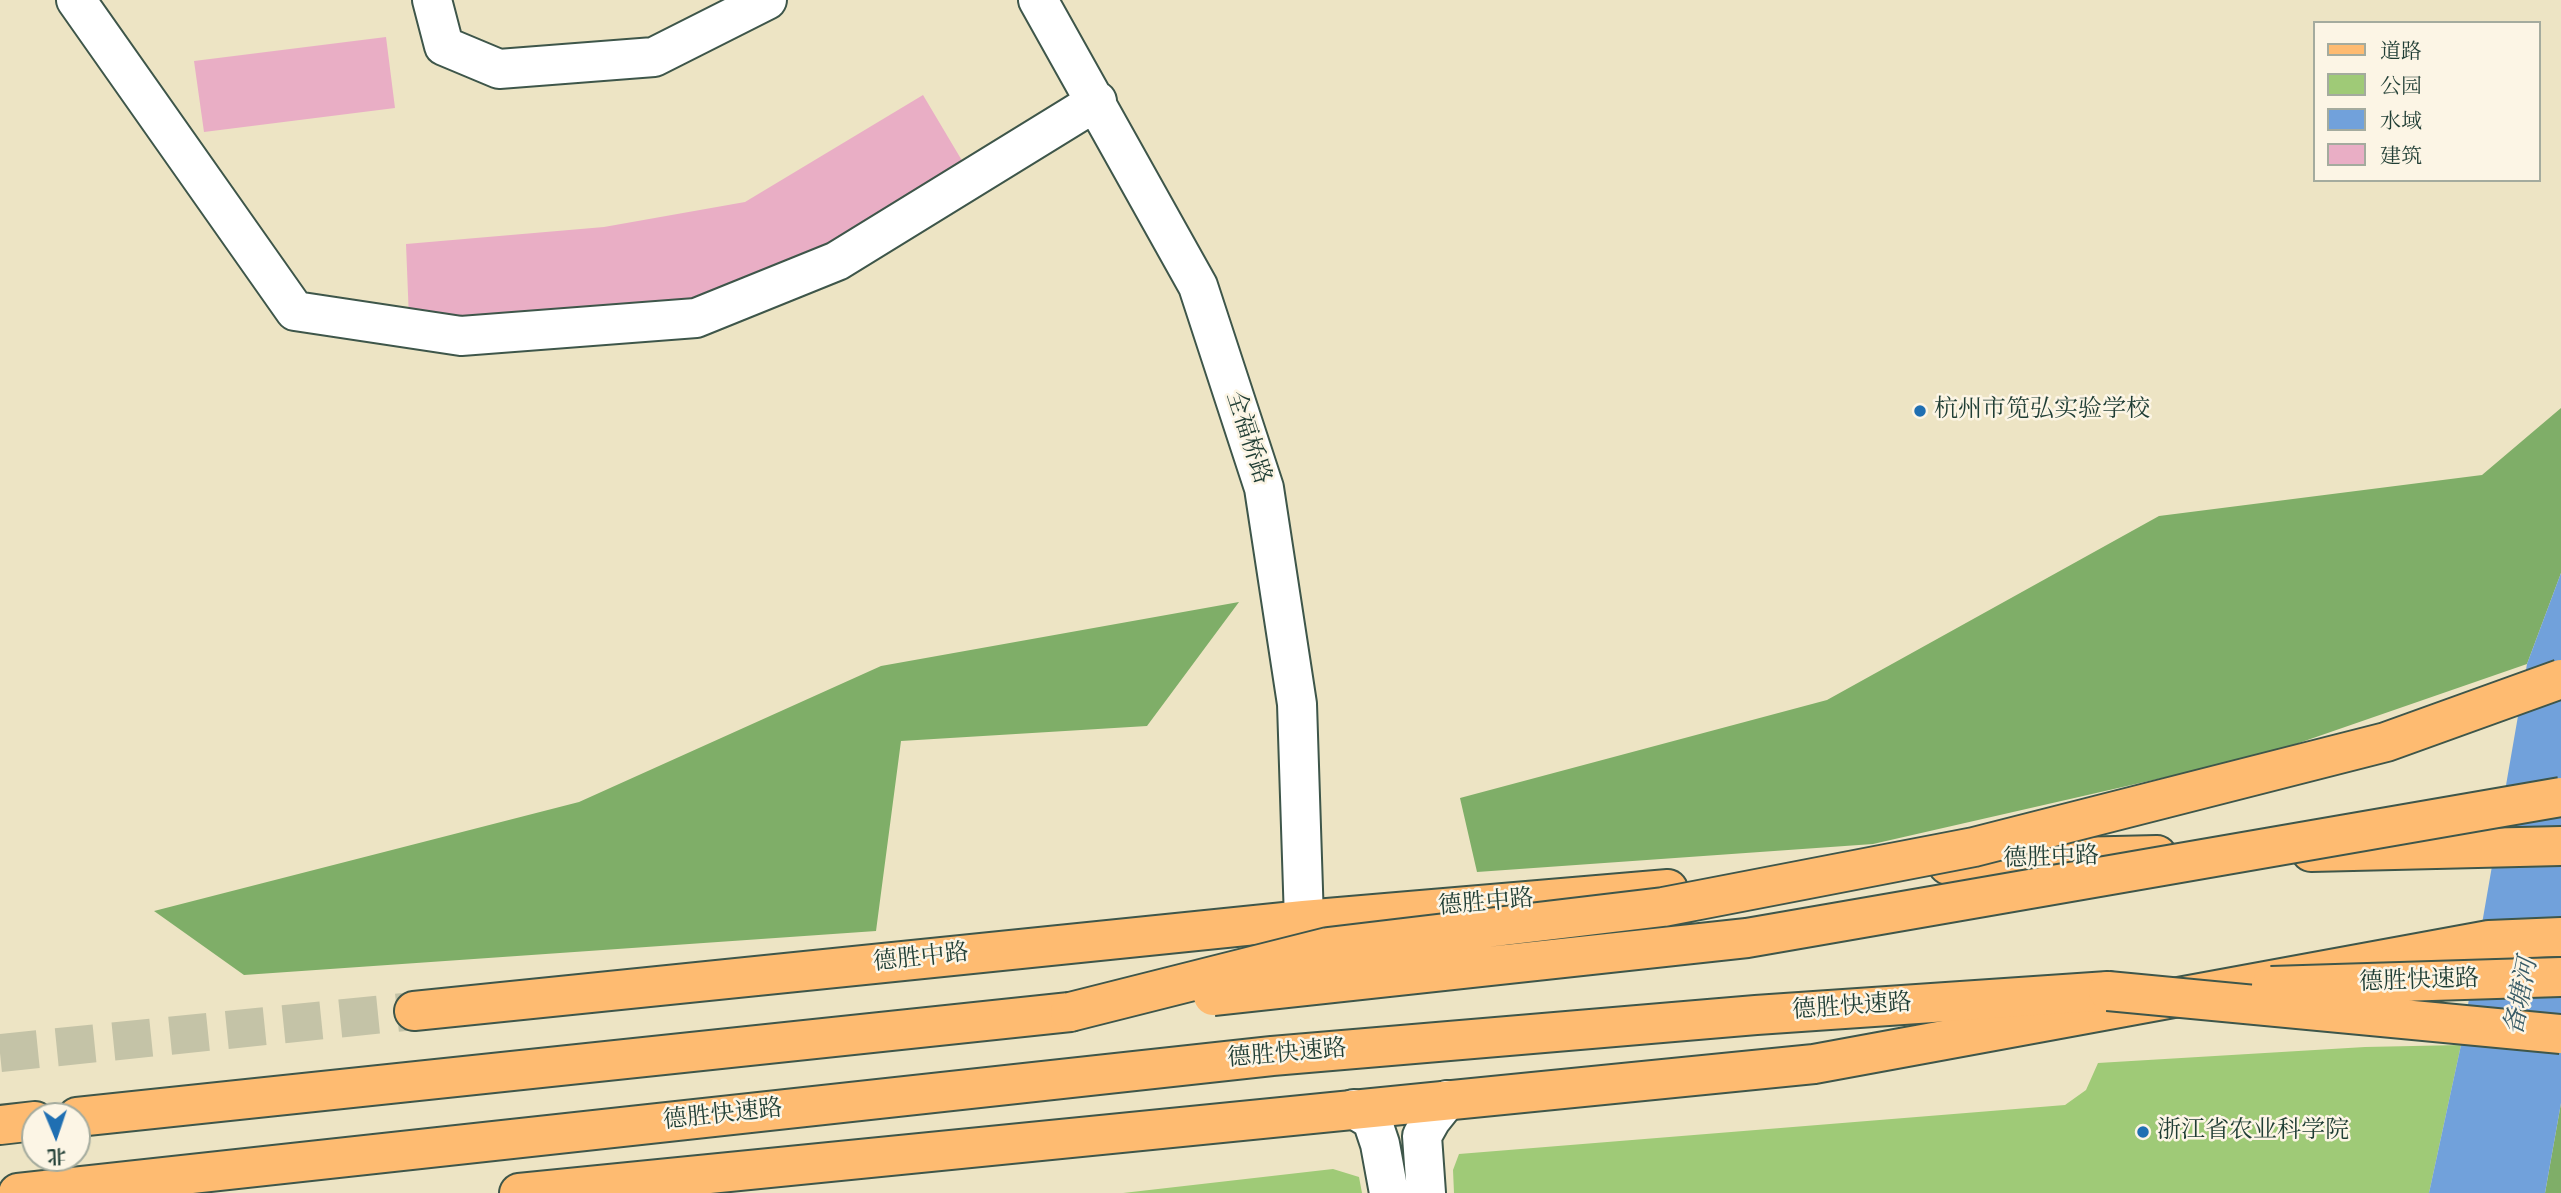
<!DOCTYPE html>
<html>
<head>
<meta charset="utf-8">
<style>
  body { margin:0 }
  #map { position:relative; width:2561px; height:1193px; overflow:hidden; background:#ede4c4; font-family:"IM FELL Double Pica","Noto Serif SC",serif }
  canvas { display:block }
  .legend { position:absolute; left:2313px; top:21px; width:228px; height:161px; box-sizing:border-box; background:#fcf5e5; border:2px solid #a4ab9e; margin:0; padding:9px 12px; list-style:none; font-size:21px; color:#1f3d34 }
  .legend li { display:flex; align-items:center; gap:14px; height:35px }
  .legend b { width:35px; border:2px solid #a4ab9e }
  .north { position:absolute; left:21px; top:1102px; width:70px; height:70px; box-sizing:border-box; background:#fcf5e5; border:2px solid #a4ab9e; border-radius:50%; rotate:178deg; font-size:19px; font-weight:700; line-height:28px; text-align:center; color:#1f3d34 }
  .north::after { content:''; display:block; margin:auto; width:24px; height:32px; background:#1f6fb2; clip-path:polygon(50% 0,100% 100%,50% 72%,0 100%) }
</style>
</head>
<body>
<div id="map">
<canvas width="2561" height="1193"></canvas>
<ul class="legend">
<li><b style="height:9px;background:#febb71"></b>道路</li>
<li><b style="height:19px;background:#9fca77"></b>公园</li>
<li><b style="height:19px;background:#71a1db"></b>水域</li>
<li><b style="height:19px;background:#e9aec5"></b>建筑</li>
</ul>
<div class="north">北</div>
</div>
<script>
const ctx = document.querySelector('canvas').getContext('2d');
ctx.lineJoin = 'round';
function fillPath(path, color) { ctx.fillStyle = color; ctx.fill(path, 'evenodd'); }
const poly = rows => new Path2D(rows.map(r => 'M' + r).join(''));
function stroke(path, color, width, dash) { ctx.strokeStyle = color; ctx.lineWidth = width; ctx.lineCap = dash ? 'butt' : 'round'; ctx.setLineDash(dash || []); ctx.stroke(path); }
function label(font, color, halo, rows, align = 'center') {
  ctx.font = font + ' "IM FELL Double Pica","Noto Serif SC",serif'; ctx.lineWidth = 5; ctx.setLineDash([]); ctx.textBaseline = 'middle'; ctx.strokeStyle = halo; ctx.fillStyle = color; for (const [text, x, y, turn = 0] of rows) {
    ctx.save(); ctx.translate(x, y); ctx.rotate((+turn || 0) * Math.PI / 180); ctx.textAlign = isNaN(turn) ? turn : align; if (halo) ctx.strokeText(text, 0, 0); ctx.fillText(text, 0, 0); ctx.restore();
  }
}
const green = poly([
  [2461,1045,2429,1193,1454,1193,1453,1170,1459,1154,2065,1105,2086,1090,2098,1063,2365,1047],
  [1333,1169,1359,1177,1362,1193,1123,1193]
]);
const forest = poly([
  [2561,408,2561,573,2527,664,2267,754,1873,844,1477,872,1460,798,1827,700,2159,516,2482,475],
  [1239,602,1147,726,901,741,876,931,244,975,154,911,579,802,881,666],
  [2561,1103,2561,1193,2545,1193]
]);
const water = poly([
  [2561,573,2561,1103,2545,1193,2429,1193,2461,1045,2527,664]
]);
const building = poly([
  [386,37,395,108,204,132,194,61],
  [923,95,970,174,852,238,704,301,409,319,406,244,604,227,745,202]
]);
const majorTunnel = poly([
  [0,1053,414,1011]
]);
const minor = poly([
  [76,0,295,311,461,336,696,318,837,261,1097,101],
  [432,0,444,46,499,69,654,57,767,0],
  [1038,0,1198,286,1264,488,1297,704,1304,920],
  [1354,1109,1372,1120,1380,1144,1389,1193],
  [1426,1193,1422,1136,1431,1120,1447,1100]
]);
const major = poly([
  [2311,852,2561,846],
  [1948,865,2031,858,2157,855],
  [414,1011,1304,920,1668,889],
  [519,1193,1814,1064,2489,940,2561,937]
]);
const highway = poly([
  [77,1117,1070,1012],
  [0,1125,35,1121],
  [18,1193,1272,1056,1756,1015,2108,991]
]);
const highwayBridge = poly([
  [2271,986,2561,977],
  [2108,991,2561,1034],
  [1213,996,1747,938,2561,797],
  [1070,1012,1328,947,1663,907,1974,847,2386,742,2561,679]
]);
const markers = [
  [1920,411,7,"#1f6fb2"],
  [2143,1132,7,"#1f6fb2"]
];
const poiNames = [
  ["杭州市笕弘实验学校",1934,411],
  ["浙江省农业科学院",2157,1132]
];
const streetNames = [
  ["全福桥路",1247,438,72],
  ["德胜中路",2051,859,-2],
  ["德胜中路",1486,904,-5],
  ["德胜中路",921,959,-6],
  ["德胜快速路",2419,982,-2],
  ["德胜快速路",1852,1008,-4],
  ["德胜快速路",1287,1055,-5],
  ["德胜快速路",723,1116,-6]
];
const waterNames = [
  ["备塘河",2523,997,-79]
];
fillPath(green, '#9fca77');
fillPath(forest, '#7fae68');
fillPath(water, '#71a1db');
fillPath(building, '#e9aec5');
stroke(majorTunnel, '#c4c3a7', 38, [38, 19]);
stroke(minor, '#3e564a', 42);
stroke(major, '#3e564a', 42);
stroke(highway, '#3e564a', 42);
stroke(minor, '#fff', 38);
stroke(major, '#febb71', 38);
stroke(highway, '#febb71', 38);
stroke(highwayBridge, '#3e564a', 42, []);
stroke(highwayBridge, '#febb71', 38);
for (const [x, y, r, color] of markers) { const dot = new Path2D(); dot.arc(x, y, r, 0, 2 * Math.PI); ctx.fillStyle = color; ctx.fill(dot); stroke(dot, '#fcf5e5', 2.5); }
label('24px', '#1f3d34', '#fcf5e5', poiNames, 'left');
label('24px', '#1f3d34', '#fcf5e5', streetNames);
label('italic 26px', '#385b66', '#fcf5e5', waterNames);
</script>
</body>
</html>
